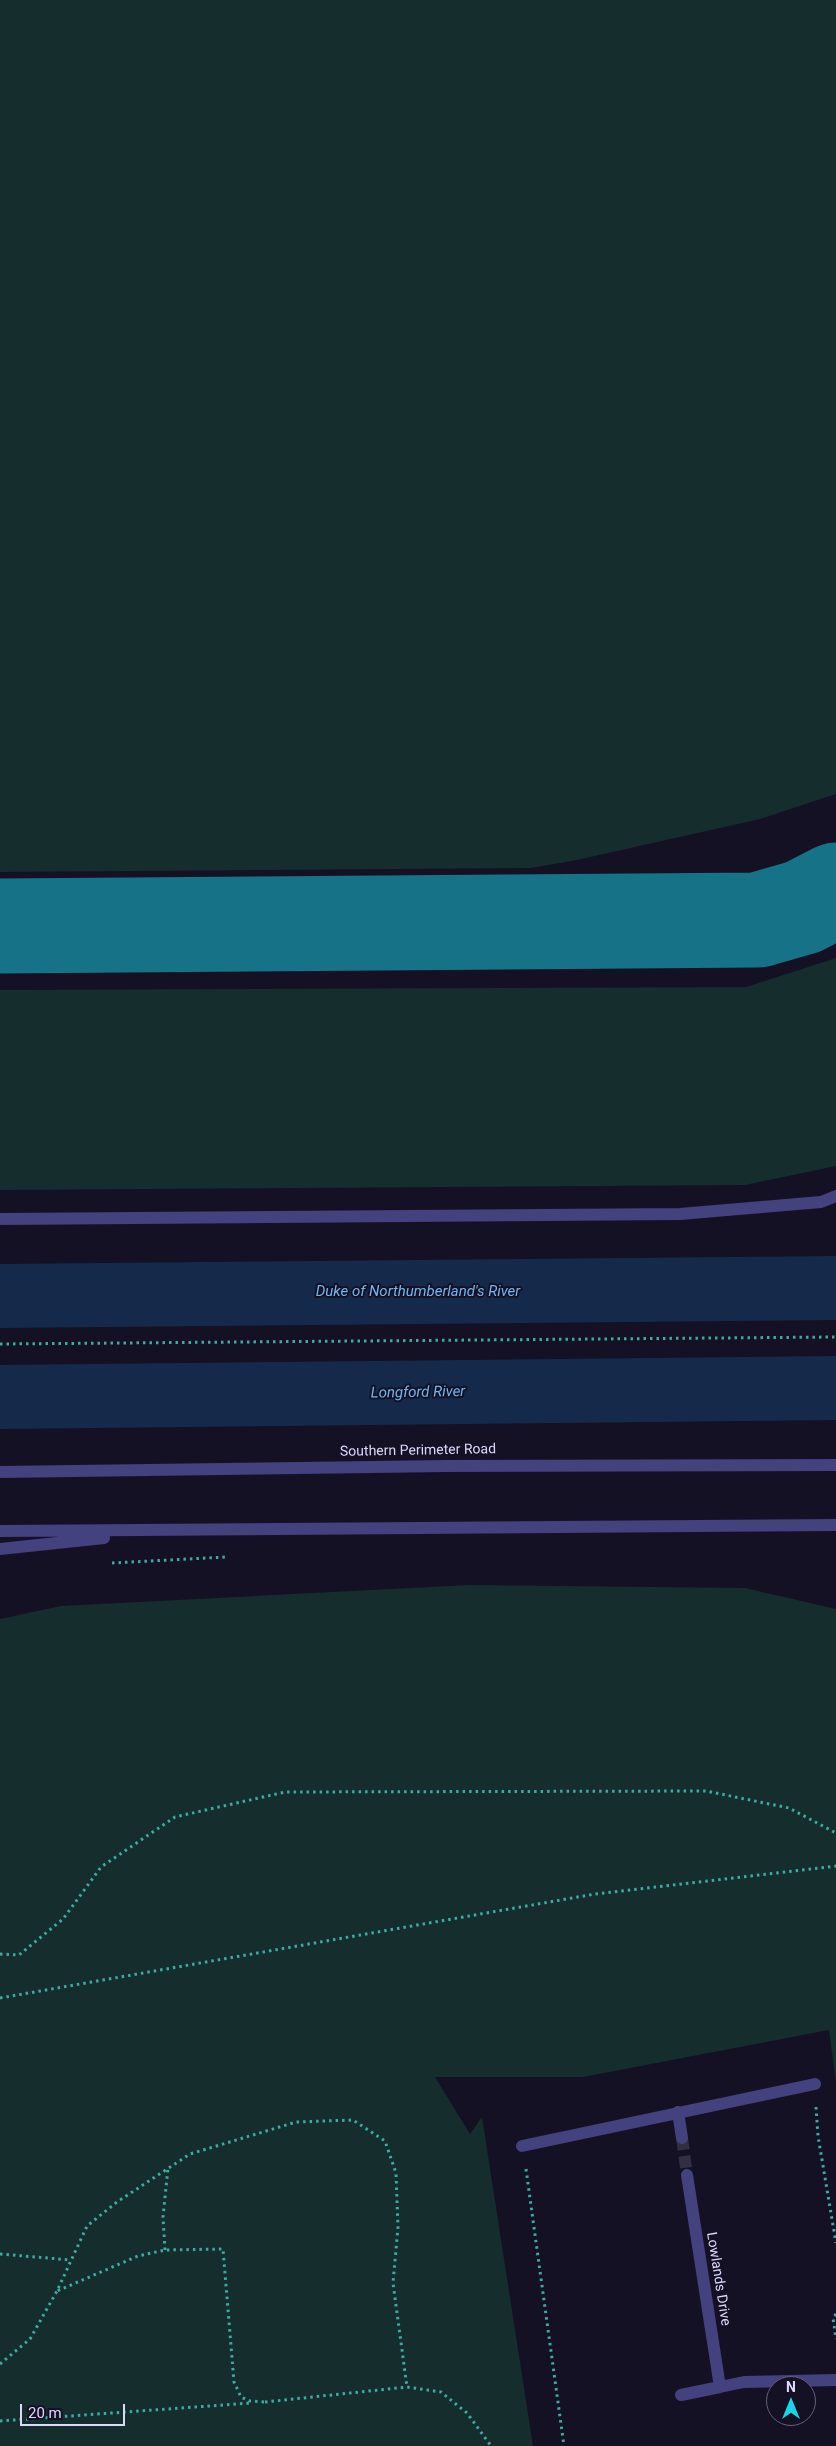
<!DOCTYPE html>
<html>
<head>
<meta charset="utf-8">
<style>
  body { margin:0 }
  #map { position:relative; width:836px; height:2446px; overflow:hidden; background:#141124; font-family:Roboto,sans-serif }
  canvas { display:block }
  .north { position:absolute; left:766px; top:2376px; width:50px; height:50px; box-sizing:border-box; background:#141124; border:1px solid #64617a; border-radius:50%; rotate:0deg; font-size:14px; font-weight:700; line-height:20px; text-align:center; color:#dcd8fb }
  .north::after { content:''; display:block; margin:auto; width:18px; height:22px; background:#18d4e7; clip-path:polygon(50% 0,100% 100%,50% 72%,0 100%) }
  .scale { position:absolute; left:20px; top:2404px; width:105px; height:22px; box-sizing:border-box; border:2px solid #dcd8fb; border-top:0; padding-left:6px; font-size:15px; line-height:18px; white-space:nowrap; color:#dcd8fb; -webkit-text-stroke:4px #141124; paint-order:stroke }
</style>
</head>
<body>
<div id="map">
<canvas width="836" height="2446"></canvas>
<div class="north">N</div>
<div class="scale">20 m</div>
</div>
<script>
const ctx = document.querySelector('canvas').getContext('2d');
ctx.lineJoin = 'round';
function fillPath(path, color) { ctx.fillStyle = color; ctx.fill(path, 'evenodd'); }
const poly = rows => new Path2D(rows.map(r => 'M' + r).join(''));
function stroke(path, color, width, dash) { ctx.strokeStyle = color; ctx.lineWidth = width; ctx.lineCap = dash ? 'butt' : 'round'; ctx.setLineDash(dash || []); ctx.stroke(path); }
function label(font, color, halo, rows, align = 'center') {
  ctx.font = font + ' Roboto,sans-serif'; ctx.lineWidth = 4; ctx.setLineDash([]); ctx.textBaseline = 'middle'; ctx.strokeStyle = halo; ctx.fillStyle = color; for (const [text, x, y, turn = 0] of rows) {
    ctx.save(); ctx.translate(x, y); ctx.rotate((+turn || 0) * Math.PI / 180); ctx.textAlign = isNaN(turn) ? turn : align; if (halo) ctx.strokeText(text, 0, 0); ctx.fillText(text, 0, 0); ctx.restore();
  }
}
const green = poly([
  [0,0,836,0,836,794,760,819,577,860,531,868,0,872],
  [836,958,836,1166,745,1185,0,1190,0,990,746,987],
  [468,1585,745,1588,836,1609,836,2083,829,2030,583,2077,435,2077,470,2134,482,2117,533,2446,0,2446,0,1619,61,1606]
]);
const river = poly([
  [0,1296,836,1288],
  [0,1397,836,1388]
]);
const taxiway = poly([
  [0,926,758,920,803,907,836,890]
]);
const minorTunnel = poly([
  [682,2138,687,2175]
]);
const path = poly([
  [0,1344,836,1337],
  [112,1563,226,1557],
  [0,1954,19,1955,63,1919,101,1867,175,1817,285,1792,706,1791,789,1808,836,1833],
  [0,1998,595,1894,836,1866],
  [816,2107,818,2136,836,2243],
  [526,2169,564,2446],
  [165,2250,163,2217,168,2168],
  [0,2254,71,2260],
  [836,2314,833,2318,836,2339],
  [0,2364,30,2339,57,2291],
  [264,2402,250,2401,241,2397,234,2382,223,2249,165,2250,138,2256,57,2291,87,2226,117,2202,190,2154,296,2122,353,2120,385,2141,396,2173,398,2227,393,2283,407,2387],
  [265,2402,407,2387,441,2392,467,2413,491,2446],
  [0,2421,251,2403]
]);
const minor = poly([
  [0,1219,680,1214,821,1202,836,1196],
  [0,1472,446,1466,836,1465],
  [0,1531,836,1525],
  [0,1549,104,1538],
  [678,2112,682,2138],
  [522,2146,815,2084],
  [687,2175,720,2387,744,2382,836,2380],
  [681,2395,720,2387]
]);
const streetNames = [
  ["Southern Perimeter Road",418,1451,-1],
  ["Lowlands Drive",718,2279,81]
];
const waterNames = [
  ["Duke of Northumberland's River",418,1292],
  ["Longford River",418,1393,-1]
];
fillPath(green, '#152d2c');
stroke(river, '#152a4a', 64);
stroke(taxiway, '#167286', 95);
stroke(minorTunnel, '#322f44', 12, [12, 6]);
stroke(path, '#3caba4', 3, [2.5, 4]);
stroke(minor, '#43417e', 12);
label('14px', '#dcd8fb', '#141124', streetNames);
label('italic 15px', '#71b6f0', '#141124', waterNames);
</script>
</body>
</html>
